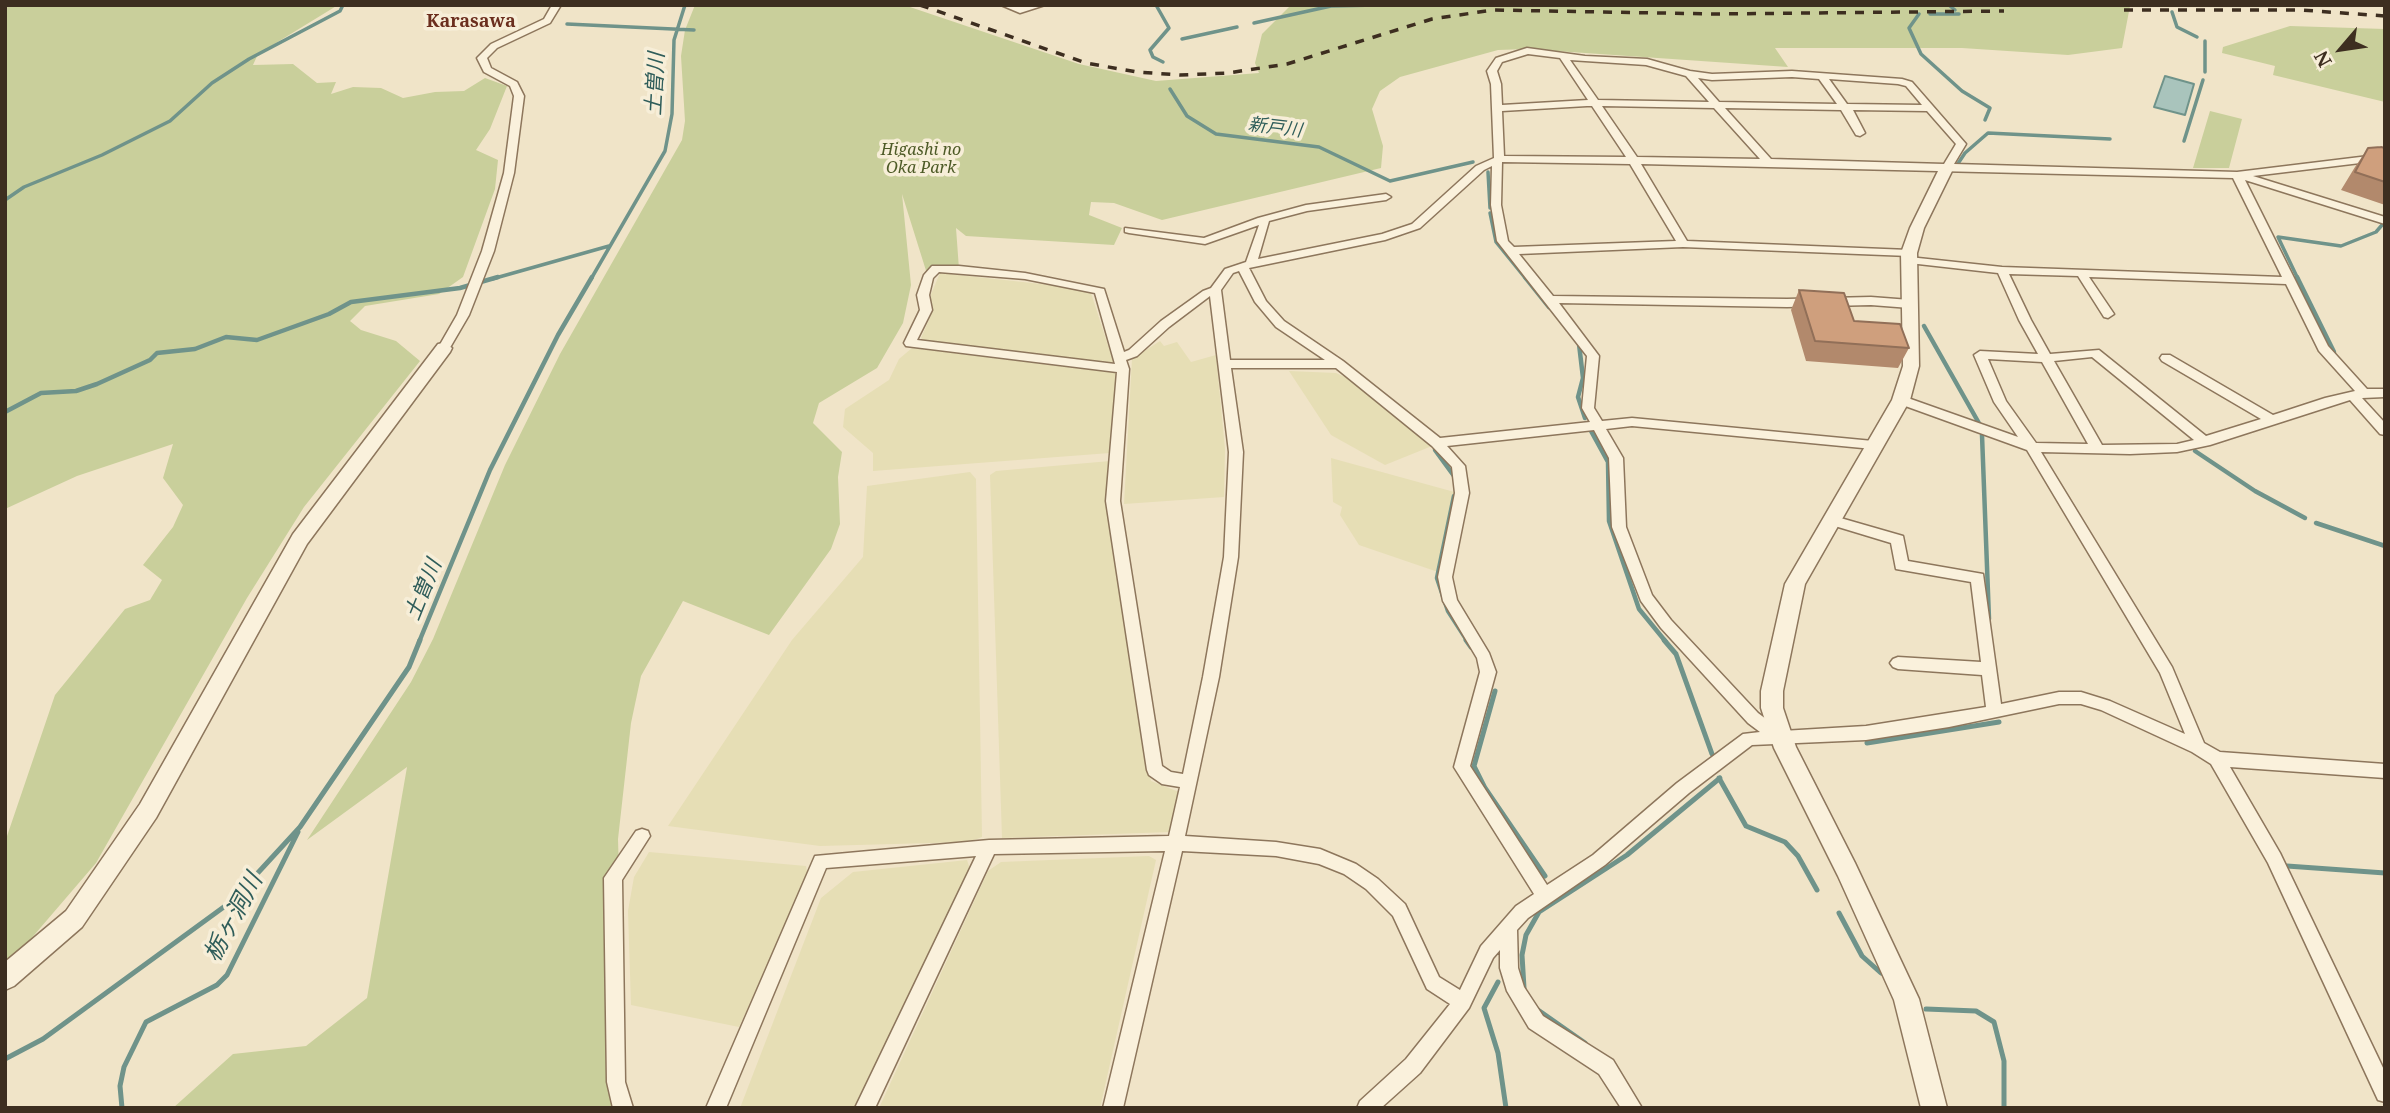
<!DOCTYPE html>
<html>
<head>
<meta charset="utf-8">
<style>
  body { margin:0 }
  #map { position:relative; width:2390px; height:1113px; overflow:hidden; background:#f0e4c8; font-family:"Noto Serif",serif }
  canvas { display:block }
  .frame { position:absolute; inset:0; border:7px solid #3d2e20; pointer-events:none }
  .north { position:absolute; left:2306px; top:14px; width:70px; height:70px; -webkit-text-stroke:5px #f7eed8; paint-order:stroke; rotate:241deg; font-size:19px; font-weight:700; line-height:28px; text-align:center; color:#3d2e20 }
  .north::after { content:''; display:block; margin:auto; width:24px; height:32px; background:#3d2e20; clip-path:polygon(50% 0,100% 100%,50% 72%,0 100%) }
</style>
</head>
<body>
<div id="map">
<canvas width="2390" height="1113"></canvas>
<div class="frame"></div>
<div class="north">N</div>
</div>
<script>
const ctx = document.querySelector('canvas').getContext('2d');
ctx.lineJoin = 'round';
function fillPath(path, color) { ctx.fillStyle = color; ctx.fill(path, 'evenodd'); }
const poly = rows => new Path2D(rows.map(r => 'M' + r).join(''));
function stroke(path, color, width, dash) { ctx.strokeStyle = color; ctx.lineWidth = width; ctx.lineCap = dash ? 'butt' : 'round'; ctx.setLineDash(dash || []); ctx.stroke(path); }
function label(font, color, halo, rows, align = 'center') {
  ctx.font = font + ' "Noto Serif","Noto Sans JP",serif'; ctx.lineWidth = 7; ctx.setLineDash([]); ctx.textBaseline = 'middle'; ctx.strokeStyle = halo; ctx.fillStyle = color; for (const [text, x, y, turn = 0] of rows) {
    ctx.save(); ctx.translate(x, y); ctx.rotate((+turn || 0) * Math.PI / 180); ctx.textAlign = isNaN(turn) ? turn : align; if (halo) ctx.strokeText(text, 0, 0); ctx.fillText(text, 0, 0); ctx.restore();
  }
}
const farmland = poly([
  [940,273,1087,289,1091,293,1114,364,923,340,921,338,931,315,929,299],
  [1160,341,1164,346,1177,342,1191,362,1216,355,1225,449,1224,497,1124,504,1132,359],
  [912,348,1116,373,1110,453,873,471,873,453,843,427,845,409,889,380,899,359],
  [1289,371,1336,373,1347,378,1432,446,1385,465,1331,435],
  [1331,458,1458,493,1438,572,1359,545,1340,515,1342,507,1333,502],
  [1110,461,1134,675,1151,781,1179,792,1170,832,1002,838,990,475,996,471],
  [970,472,976,479,982,837,969,842,820,846,668,826,792,640,863,557,867,486],
  [649,852,806,866,808,876,739,1027,631,1005,628,911,634,877],
  [1149,856,1156,860,1100,1108,879,1108,988,871,1001,862],
  [967,860,970,869,856,1107,740,1108,821,898,853,872]
]);
const green = poly([
  [5,5,338,5,258,54,253,65,293,64,317,83,336,82,331,94,353,87,381,88,403,98,435,92,464,91,485,78,507,86,490,129,476,150,498,160,495,189,463,277,439,294,365,306,350,321,361,330,396,341,420,361,304,507,247,598,96,863,5,969,5,842,55,695,125,609,150,600,162,580,143,565,173,527,183,505,163,478,173,444,77,476,5,509],
  [695,5,904,5,1079,64,1156,81,1259,73,1255,63,1262,34,1291,5,2313,6,2130,6,2122,48,2068,55,1962,48,1775,48,1788,67,1527,49,1498,50,1400,77,1380,91,1372,109,1383,146,1381,168,1162,220,1114,203,1091,202,1089,215,1122,228,1114,245,966,236,956,228,959,269,936,268,928,277,902,194,911,285,903,323,877,368,819,403,813,423,842,452,838,477,840,524,831,549,769,635,683,601,641,676,631,723,618,839,626,1108,173,1108,233,1054,306,1046,367,998,407,767,307,840,411,682,433,639,505,465,560,354,682,140,685,121,681,56,685,30],
  [2290,26,2385,29,2385,102,2273,75,2275,66,2222,53,2223,47],
  [2210,111,2242,119,2229,168,2193,168]
]);
const water = poly([
  [2165,76,2194,84,2185,115,2154,107,2165,76]
]);
const streamFar2 = poly([
  [1156,5,1169,28,1150,50,1153,57,1163,62],
  [1950,6,1955,10],
  [2172,12,2177,27,2197,37],
  [1919,14,1909,28,1921,54,1962,91,1990,108,1985,120],
  [1930,14,1959,14],
  [1254,23,1331,6,1377,5],
  [567,24,694,30],
  [1182,39,1237,27],
  [2205,41,2205,72],
  [1170,89,1187,116,1216,134,1319,147,1390,181,1473,162],
  [2184,141,2203,80],
  [1957,165,1965,153,1988,133,2110,139],
  [1488,172,1490,208],
  [5,200,24,187,102,155,170,121,212,83,249,59,340,11,343,5],
  [1490,213,1496,242,1526,279],
  [492,279,609,246],
  [591,279,665,151,672,114,674,40,685,5],
  [2298,279,2278,237,2341,246,2376,232,2382,225]
]);
const streamFar1 = poly([
  [1525,277,1549,307],
  [2297,277,2334,352],
  [1924,326,1980,425],
  [1579,344,1583,378,1578,397,1585,418],
  [5,412,41,393,76,391,97,384,150,360,157,353,195,349,226,337,257,340,329,314,351,302,460,288,498,277],
  [1591,431,1608,462,1609,521,1639,609,1666,642],
  [1982,435,1989,619],
  [1435,450,1454,476],
  [2195,451,2255,491,2305,518],
  [1454,496,1437,578,1448,611,1468,642],
  [2316,523,2385,546],
  [419,642,490,470,558,335,592,277]
]);
const stream = poly([
  [1466,640,1471,647],
  [1664,640,1676,654,1712,754],
  [1495,691,1474,766,1485,788,1545,876],
  [1867,743,1999,722],
  [1719,778,1746,826,1785,842,1798,856,1817,890],
  [2287,866,2385,873],
  [1839,913,1862,956,1881,973],
  [1498,982,1484,1008,1498,1053,1506,1108],
  [1524,988,1522,955,1526,935,1539,912,1627,855,1720,778],
  [1926,1009,1976,1011,1994,1022,2004,1061,2004,1108],
  [1538,1010,1585,1043],
  [5,1059,43,1039,232,901,300,827,409,667,420,640],
  [122,1108,120,1086,124,1067,146,1022,217,985,227,975,298,832]
]);
const minor = poly([
  [552,5,561,5,550,23,497,48,487,58,491,68,517,82,524,96,514,173,494,251,469,315,448,351,440,351,438,348,457,315,482,251,504,173,514,96,510,86,484,72,477,58,491,44,544,19,552,5],
  [1001,5,1020,7,1045,5,1020,13,1001,5],
  [1527,48,1585,56,1647,59,1690,71,1712,74,1792,71,1902,79,1912,82,1966,144,1954,164,2237,172,2385,154,2385,160,2253,176,2385,217,2385,224,2245,180,2328,346,2367,389,2385,389,2385,397,2362,398,2385,423,2385,435,2380,434,2350,400,2210,445,2177,452,2130,454,2041,452,2172,667,2204,743,2220,752,2385,764,2385,778,2230,767,2280,853,2385,1072,2385,1102,2378,1100,2268,863,2211,764,2192,752,2101,710,2081,704,2059,704,1949,727,1866,740,1752,745,1689,793,1605,865,1528,918,1517,930,1518,968,1524,987,1543,1016,1613,1060,1642,1108,1621,1108,1599,1074,1529,1028,1507,991,1500,968,1500,950,1493,958,1469,1008,1420,1073,1381,1108,1357,1108,1360,1101,1406,1059,1450,1004,1427,989,1393,916,1366,889,1344,874,1319,864,1276,856,1182,851,1123,1108,1103,1108,1165,851,994,854,875,1108,855,1108,976,856,826,868,726,1108,706,1108,815,856,989,840,1169,836,1180,787,1162,784,1149,775,1147,770,1106,501,1117,372,906,346,904,343,920,310,917,295,924,275,932,266,959,266,1025,273,1104,289,1124,352,1129,350,1161,321,1203,291,1211,288,1225,269,1246,262,1259,225,1205,244,1129,233,1125,232,1125,228,1204,238,1258,218,1306,205,1386,194,1391,197,1386,200,1307,211,1269,221,1258,259,1382,234,1412,224,1476,166,1494,158,1491,84,1487,71,1496,58,1527,48],
  [1528,54,1560,58,1588,100,1502,105,1501,84,1497,71,1502,62,1528,54],
  [1570,60,1646,65,1686,76,1709,102,1598,100,1570,60],
  [1792,77,1819,79,1837,104,1719,102,1698,78,1712,80,1792,77],
  [1829,79,1898,84,1906,86,1922,105,1847,104,1829,79],
  [1587,106,1592,106,1626,157,1504,156,1502,111,1587,106],
  [1602,106,1714,108,1760,159,1637,157,1602,106],
  [1725,108,1841,110,1856,135,1860,136,1865,133,1853,110,1927,111,1956,144,1944,164,1771,159,1725,108],
  [1502,162,1630,164,1676,241,1514,247,1508,241,1501,205,1502,162],
  [1641,164,2233,178,2282,277,2002,267,1909,257,1903,260,1909,263,1998,273,2019,320,2038,354,1980,351,1974,355,1994,402,2018,437,1905,397,1897,397,1895,400,1897,403,2027,450,2160,673,2185,734,2110,701,2081,692,2059,692,2001,704,1983,574,1908,561,1903,536,1830,515,1825,517,1823,520,1825,523,1891,543,1896,569,1971,582,1981,662,1898,657,1893,659,1890,663,1893,667,1898,669,1982,675,1986,707,1866,726,1782,731,1758,713,1671,620,1652,595,1626,527,1623,458,1606,429,1632,426,1873,449,1879,445,1873,441,1632,418,1602,421,1594,408,1599,356,1559,303,1787,307,1871,305,1910,308,1916,304,1910,300,1871,297,1787,299,1553,296,1519,254,1683,247,1909,256,1915,253,1909,250,1687,241,1641,164],
  [1492,166,1491,205,1497,241,1587,356,1582,408,1590,422,1440,438,1343,361,1284,321,1266,301,1249,268,1385,240,1420,228,1484,170,1492,166],
  [1239,271,1255,302,1276,327,1325,360,1230,360,1221,290,1233,273,1239,271],
  [939,272,1025,279,1095,293,1115,364,917,340,932,310,929,295,933,278,939,272],
  [2009,274,2078,276,2104,317,2108,318,2114,314,2089,277,2286,284,2319,351,2355,391,2325,398,2273,415,2170,355,2162,355,2160,358,2162,361,2261,419,2206,436,2099,350,2050,354,2031,320,2009,274],
  [1210,296,1229,452,1224,557,1203,677,1183,774,1171,772,1162,766,1120,501,1129,369,1126,360,1137,356,1169,327,1210,296],
  [2092,357,2194,440,2177,444,2102,445,2054,361,2092,357],
  [1988,359,2042,362,2088,444,2036,443,2006,401,1988,359],
  [1231,368,1336,368,1432,446,1452,467,1455,493,1438,577,1443,601,1477,658,1480,672,1454,767,1534,894,1516,906,1481,946,1460,990,1439,977,1405,904,1378,879,1356,864,1320,849,1276,842,1185,836,1219,677,1238,557,1243,452,1231,368],
  [1594,430,1609,458,1612,527,1641,601,1661,628,1748,723,1760,732,1743,734,1677,783,1593,855,1547,885,1470,766,1496,672,1489,653,1457,600,1452,577,1469,493,1465,466,1447,446,1594,430],
  [642,829,648,831,650,836,622,880,625,1082,633,1108,613,1108,607,1082,604,878,636,831,642,829]
]);
const tertiary = poly([
  [1946,165,1953,169,1924,228,1917,253,1919,366,1910,400,1805,584,1783,691,1783,708,1796,747,1855,863,1919,999,1947,1108,1921,1108,1894,1000,1838,876,1774,748,1761,708,1761,691,1785,584,1892,400,1903,366,1901,253,1910,228,1939,169,1946,165],
  [444,343,452,348,450,352,307,544,156,818,82,927,14,986,5,990,5,962,66,911,140,804,293,534,438,344,444,343]
]);
const rail = poly([
  [920,5,1086,63,1137,72,1180,75,1228,73,1287,64,1432,19,1493,10,1715,14,2004,11],
  [2124,10,2301,10,2385,16]
]);
const wall = poly([
  [2368,148,2385,148,2385,205,2341,190,2355,167],
  [1799,290,1854,321,1909,348,1898,368,1806,361,1791,310]
]);
const building = poly([
  [2381,147,2385,148,2385,182,2355,172,2368,148,2381,147],
  [1799,290,1844,293,1854,321,1900,324,1909,348,1815,341,1799,290]
]);
const farParknames = [
  ["Higashi no",921,150],
  ["Oka Park",921,168]
];
const farNeighbourhoodnames = [
  ["Karasawa",471,22]
];
const farWaternames = [
  ["新戸川",1275,128,7]
];
const waterNames = [
  ["土曽川",656,84,-87],
  ["土曽川",424,590,-68]
];
const nearWaternames = [
  ["栃ヶ洞川",234,918,-62]
];
fillPath(farmland, '#e6deb5');
fillPath(green, '#c9cf9b');
fillPath(water, '#a9c4bc');
stroke(water, '#6f938a', 2);
stroke(streamFar2, '#6f938a', 3.5);
stroke(streamFar1, '#6f938a', 4.5);
stroke(stream, '#6f938a', 5);
stroke(minor, '#8d765c', 3);
stroke(tertiary, '#8d765c', 3);
fillPath(minor, '#faf1dc');
fillPath(tertiary, '#faf1dc');
stroke(rail, '#3d2e20', 3.5, [9, 9]);
fillPath(wall, '#b2896c');
fillPath(building, '#cf9f7d');
stroke(building, '#916f58', 2);
label('italic 16px', '#4d5a26', '#f7eed8', farParknames);
label('bold 18px', '#6b2e1e', '#f7eed8', farNeighbourhoodnames);
label('italic 18px', '#2f5d5a', '#f7eed8', farWaternames);
label('italic 21px', '#2f5d5a', '#f7eed8', waterNames);
label('italic 24px', '#2f5d5a', '#f7eed8', nearWaternames);
</script>
</body>
</html>
